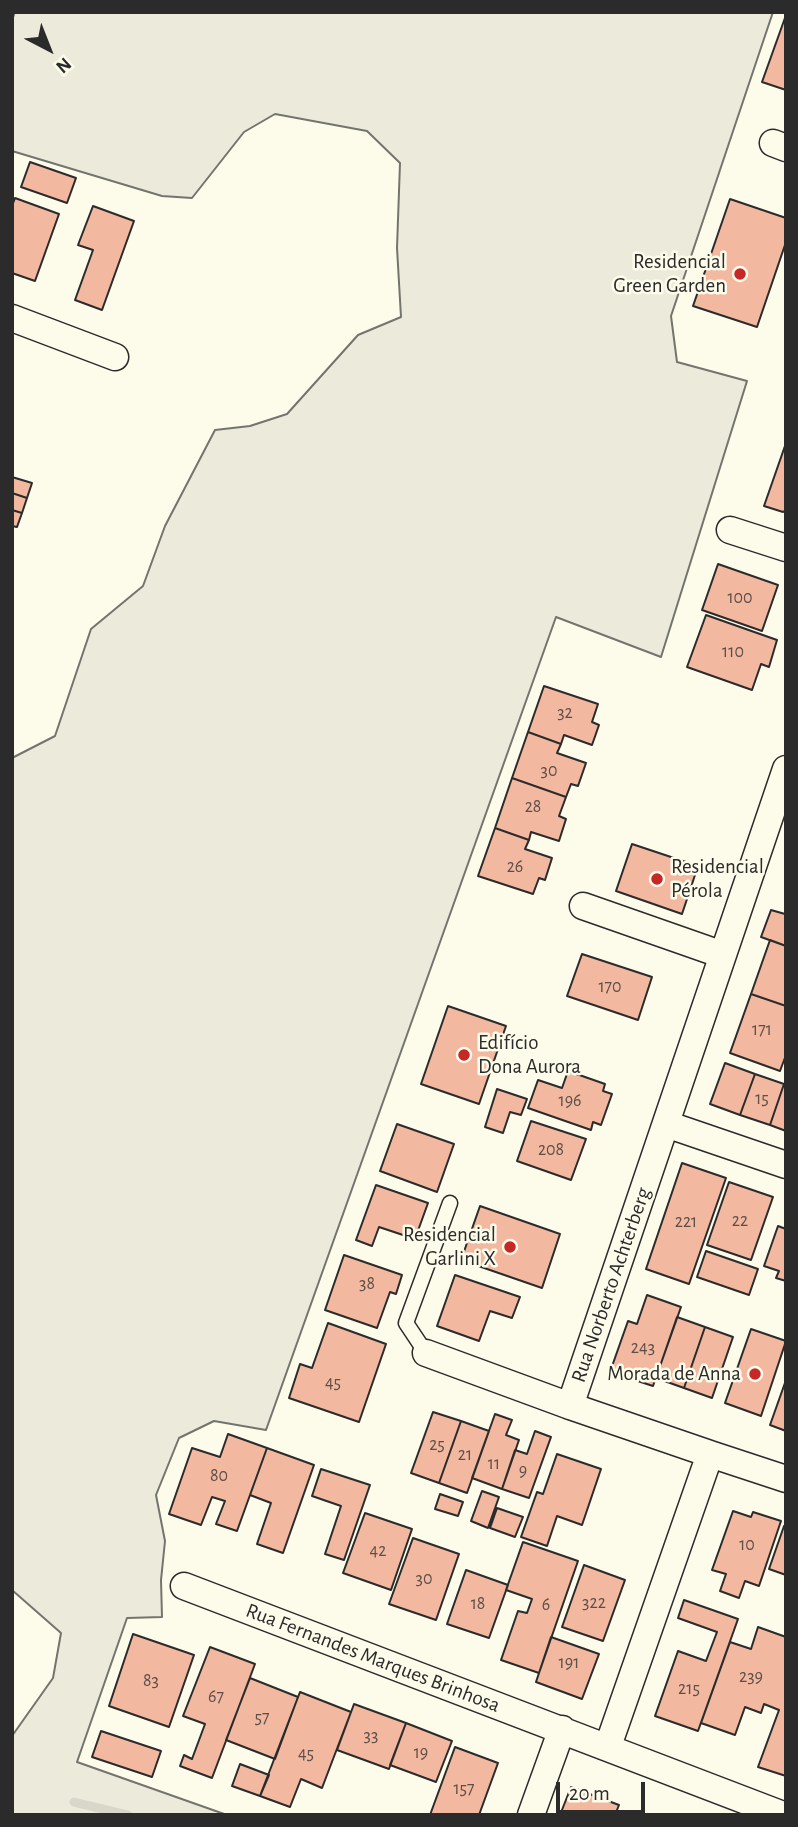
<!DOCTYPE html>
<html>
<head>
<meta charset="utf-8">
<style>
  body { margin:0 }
  #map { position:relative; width:798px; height:1827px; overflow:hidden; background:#fdfbea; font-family:"Alegreya Sans",sans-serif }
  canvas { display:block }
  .frame { position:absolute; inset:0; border:14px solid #2b2b2b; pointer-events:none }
  .north { position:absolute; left:14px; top:14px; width:70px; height:70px; -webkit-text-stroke:5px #fdfbea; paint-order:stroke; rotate:138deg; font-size:19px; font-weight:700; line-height:28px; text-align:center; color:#2b2b2b }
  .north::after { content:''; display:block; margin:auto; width:24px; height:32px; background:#2b2b2b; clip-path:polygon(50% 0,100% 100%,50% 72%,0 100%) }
  .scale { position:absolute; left:556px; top:1782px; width:89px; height:32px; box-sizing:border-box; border:4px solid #2b2b2b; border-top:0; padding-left:9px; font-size:21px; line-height:24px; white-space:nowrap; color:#2b2b2b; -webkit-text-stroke:5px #fdfbea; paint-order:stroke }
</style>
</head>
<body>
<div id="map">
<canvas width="798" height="1827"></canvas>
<div class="frame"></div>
<div class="north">N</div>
<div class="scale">20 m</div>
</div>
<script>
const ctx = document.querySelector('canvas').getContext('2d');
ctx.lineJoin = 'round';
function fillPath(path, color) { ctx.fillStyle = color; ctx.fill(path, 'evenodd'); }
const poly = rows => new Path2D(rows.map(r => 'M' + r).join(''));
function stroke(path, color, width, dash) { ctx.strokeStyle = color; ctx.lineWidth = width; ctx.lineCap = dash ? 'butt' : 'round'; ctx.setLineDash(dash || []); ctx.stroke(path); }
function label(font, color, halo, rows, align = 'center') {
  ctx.font = font + ' "Alegreya Sans",sans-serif'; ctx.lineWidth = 5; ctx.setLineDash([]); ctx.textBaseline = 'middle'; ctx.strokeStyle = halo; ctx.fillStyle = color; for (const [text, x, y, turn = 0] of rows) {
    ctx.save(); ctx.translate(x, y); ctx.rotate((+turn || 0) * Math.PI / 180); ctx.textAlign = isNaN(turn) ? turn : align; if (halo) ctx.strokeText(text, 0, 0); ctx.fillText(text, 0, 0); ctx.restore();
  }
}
const green = poly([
  [15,12,773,12,671,316,677,362,747,381,661,657,556,617,266,1430,214,1421,179,1438,156,1495,165,1541,161,1580,162,1617,127,1618,77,1762,227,1815,12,1815,12,1736,53,1678,61,1633,12,1590,12,758,55,736,91,629,143,586,165,526,215,430,250,426,287,414,358,335,401,317,397,248,400,163,367,131,275,114,244,132,192,198,162,196,12,151,12,20,15,12]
]);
const stream = poly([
  [74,1802,128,1815]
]);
const building = poly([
  [786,15,786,90,762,82,786,15],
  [30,162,76,178,67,203,21,187,30,162],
  [15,198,59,214,35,281,12,273,12,206,15,198],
  [730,199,786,218,786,242,757,327,693,306,730,199],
  [93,206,134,221,102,310,75,300,93,250,78,245,93,206],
  [786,443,786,510,783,512,764,506,786,443],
  [12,477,32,483,27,498,12,493,12,477],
  [12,493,27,498,22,513,12,510,12,493],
  [12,510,22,513,17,527,12,526,12,510],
  [718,564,778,585,762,631,702,610,718,564],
  [706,615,777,640,769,667,761,664,752,690,687,667,706,615],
  [544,686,598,704,592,722,599,725,592,745,564,735,561,744,528,732,544,686],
  [528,732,561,744,557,753,586,763,578,786,571,784,566,797,512,778,528,732],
  [512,778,566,797,559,816,566,819,559,841,531,832,529,840,495,828,512,778],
  [495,828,529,840,525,849,552,858,545,880,539,878,533,894,478,876,495,828],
  [632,844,698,866,682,914,616,891,632,844],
  [771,910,785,914,786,911,786,946,761,937,771,910],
  [770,940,786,946,786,1006,751,994,770,940],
  [582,954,652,977,638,1020,567,996,582,954],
  [751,994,786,1006,786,1055,780,1071,730,1053,751,994],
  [448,1006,506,1026,479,1104,421,1084,448,1006],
  [725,1063,755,1074,740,1115,710,1104,725,1063],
  [568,1071,605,1084,603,1091,612,1094,601,1125,593,1122,591,1130,528,1108,538,1080,562,1088,568,1071],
  [755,1074,784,1084,770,1125,740,1115,755,1074],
  [784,1084,786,1085,786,1131,770,1125,784,1084],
  [497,1089,527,1099,521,1115,510,1112,503,1133,485,1127,497,1089],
  [531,1121,586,1139,571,1180,517,1161,531,1121],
  [397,1124,454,1144,437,1192,380,1171,397,1124],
  [682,1163,726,1178,689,1284,646,1269,682,1163],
  [729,1182,773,1197,751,1260,707,1245,729,1182],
  [376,1185,428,1203,415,1239,379,1227,372,1246,356,1240,376,1185],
  [480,1206,560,1234,542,1288,461,1260,480,1206],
  [778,1226,786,1229,786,1281,776,1278,779,1271,764,1266,778,1226],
  [706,1251,758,1269,749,1295,697,1277,706,1251],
  [344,1255,402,1275,396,1294,390,1292,377,1328,325,1310,344,1255],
  [455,1275,520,1297,512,1318,490,1311,479,1341,437,1326,455,1275],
  [647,1295,681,1307,653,1386,610,1372,628,1321,637,1324,647,1295],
  [677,1317,705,1327,684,1388,656,1378,677,1317],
  [328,1323,386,1344,359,1422,289,1398,300,1364,312,1368,328,1323],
  [705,1327,733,1337,712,1398,684,1388,705,1327],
  [751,1329,786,1341,761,1416,725,1403,751,1329],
  [786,1380,786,1431,770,1425,786,1380],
  [433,1412,461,1421,439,1483,411,1473,433,1412],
  [495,1414,512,1420,506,1435,519,1440,502,1489,472,1478,495,1414],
  [461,1421,489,1431,467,1493,439,1483,461,1421],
  [535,1431,551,1437,529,1498,502,1489,515,1450,527,1454,535,1431],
  [228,1434,267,1448,237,1531,216,1524,225,1501,212,1497,201,1525,169,1514,192,1448,220,1457,228,1434],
  [267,1448,314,1465,283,1553,257,1544,271,1503,250,1495,267,1448],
  [557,1454,601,1469,582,1525,557,1516,547,1546,521,1537,537,1492,543,1494,557,1454],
  [321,1469,370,1485,344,1560,325,1554,341,1506,312,1496,321,1469],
  [482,1491,499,1497,488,1528,471,1521,482,1491],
  [440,1494,463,1502,458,1516,435,1509,440,1494],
  [497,1508,523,1517,515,1537,490,1528,497,1508],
  [733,1511,751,1517,753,1512,781,1521,759,1586,745,1581,739,1598,720,1591,726,1574,712,1570,733,1511],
  [365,1513,412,1529,391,1590,343,1573,365,1513],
  [784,1526,786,1526,786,1575,769,1569,784,1526],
  [413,1538,459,1554,436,1620,389,1604,413,1538],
  [523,1542,578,1561,539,1673,501,1660,518,1611,527,1613,532,1599,506,1590,523,1542],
  [584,1565,625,1580,603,1641,562,1627,584,1565],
  [466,1570,508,1585,489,1638,447,1624,466,1570],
  [684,1600,738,1619,698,1731,655,1716,678,1651,706,1661,717,1632,678,1618,684,1600],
  [758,1627,786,1637,786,1776,758,1767,779,1710,764,1704,761,1713,745,1707,735,1735,701,1723,730,1642,751,1649,758,1627],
  [133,1634,194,1655,169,1727,109,1706,133,1634],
  [551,1637,599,1654,582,1699,536,1682,551,1637],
  [210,1647,255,1664,212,1778,180,1766,184,1755,192,1759,205,1724,183,1716,210,1647],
  [250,1678,298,1697,275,1759,226,1740,250,1678],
  [300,1692,351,1712,322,1788,301,1779,290,1807,260,1796,300,1692],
  [354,1704,406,1723,389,1769,337,1750,354,1704],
  [406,1723,452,1741,436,1782,390,1765,406,1723],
  [101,1731,161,1751,152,1777,92,1757,101,1731],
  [455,1747,498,1763,479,1815,430,1815,455,1747],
  [240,1764,269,1775,260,1796,232,1786,240,1764],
  [571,1787,619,1805,615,1815,560,1815,571,1787]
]);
const service = poly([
  [426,1353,406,1323,450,1203]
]);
const minor = poly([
  [773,143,786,148],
  [12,318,115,357],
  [730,530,786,548],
  [583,906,723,955],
  [666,1124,786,1165],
  [426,1353,570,1406],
  [710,1454,786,1479],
  [184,1586,783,1815],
  [608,1746,710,1454,570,1406,786,769],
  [531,1815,562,1729]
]);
const markers = [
  [740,274,7,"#c62828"],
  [657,879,7,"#c62828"],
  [464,1055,7,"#c62828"],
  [510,1247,7,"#c62828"],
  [755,1374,7,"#c62828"]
];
const numberNames = [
  ["100",740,598],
  ["110",733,652],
  ["32",565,713],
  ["30",549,771],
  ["28",533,807],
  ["26",515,867],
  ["170",610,987],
  ["171",762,1030],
  ["15",762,1099],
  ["196",570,1101],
  ["208",551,1150],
  ["22",740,1221],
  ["221",686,1222],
  ["38",367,1284],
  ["243",643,1348],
  ["45",333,1383],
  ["25",437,1445],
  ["21",465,1455],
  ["11",494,1464],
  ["9",523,1471],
  ["80",219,1476],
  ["10",747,1545],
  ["42",378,1551],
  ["30",424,1579],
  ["322",594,1603],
  ["18",478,1604],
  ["6",546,1605],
  ["191",569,1663],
  ["239",751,1677],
  ["83",151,1681],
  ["215",689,1689],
  ["67",216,1697],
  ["57",262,1718],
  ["33",371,1736],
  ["19",421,1753],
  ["45",306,1754],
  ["157",464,1789]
];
const poiNames = [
  ["Residencial",726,262],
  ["Green Garden",726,286],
  ["Residencial",671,867,"left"],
  ["Pérola",671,891,"left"],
  ["Edifício",478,1043,"left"],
  ["Dona Aurora",478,1067,"left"],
  ["Residencial",496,1235],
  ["Garlini X",496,1259],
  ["Morada de Anna",741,1374]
];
const streetNames = [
  ["Rua Norberto Achterberg",611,1285,-71],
  ["Rua Fernandes Marques Brinhosa",373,1658,21]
];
fillPath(green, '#ecebdb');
stroke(green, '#74746e', 2);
stroke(stream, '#d8d7c9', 9);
fillPath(building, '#f2b8a0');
stroke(building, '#2b2b2b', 2);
stroke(service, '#2b2b2b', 17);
stroke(minor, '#2b2b2b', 29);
stroke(service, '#fdfbea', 14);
stroke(minor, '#fdfbea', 26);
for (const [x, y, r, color] of markers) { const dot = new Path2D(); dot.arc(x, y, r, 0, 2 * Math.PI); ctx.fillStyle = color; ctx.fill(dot); stroke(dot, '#fdfbea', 2.5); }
label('18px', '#5d4e48', null, numberNames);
label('21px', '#2b2b2b', '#fdfbea', poiNames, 'right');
label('21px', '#2b2b2b', '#fdfbea', streetNames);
</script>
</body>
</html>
